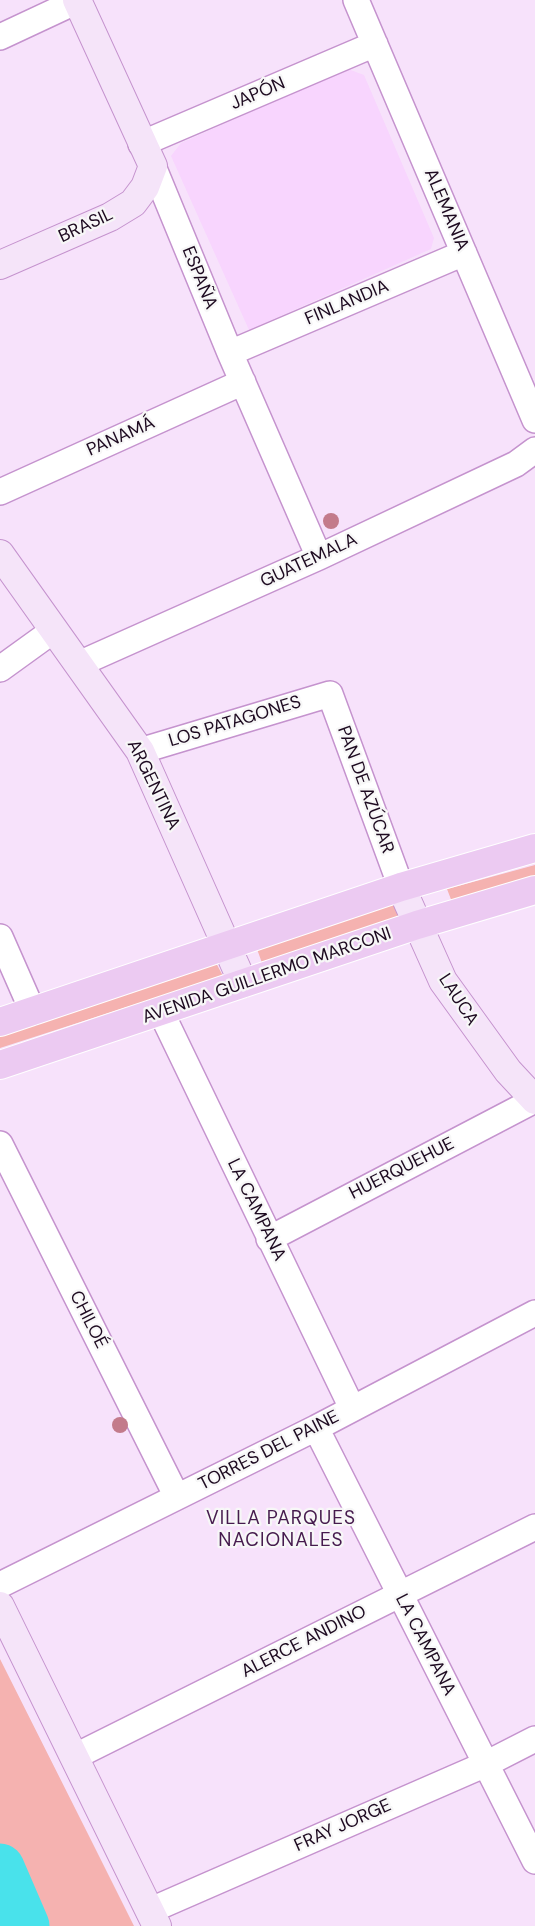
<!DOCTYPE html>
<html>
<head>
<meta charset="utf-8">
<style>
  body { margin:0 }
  canvas { display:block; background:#f7e2fb }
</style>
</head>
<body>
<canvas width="535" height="1926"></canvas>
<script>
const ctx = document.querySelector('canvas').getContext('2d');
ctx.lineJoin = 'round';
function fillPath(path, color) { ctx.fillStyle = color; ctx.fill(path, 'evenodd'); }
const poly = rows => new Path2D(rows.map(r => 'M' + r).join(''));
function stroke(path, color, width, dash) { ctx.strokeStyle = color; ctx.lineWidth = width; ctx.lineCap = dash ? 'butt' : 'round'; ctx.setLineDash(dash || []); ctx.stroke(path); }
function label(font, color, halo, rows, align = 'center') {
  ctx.font = font + ' "DM Sans",sans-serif'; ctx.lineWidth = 4.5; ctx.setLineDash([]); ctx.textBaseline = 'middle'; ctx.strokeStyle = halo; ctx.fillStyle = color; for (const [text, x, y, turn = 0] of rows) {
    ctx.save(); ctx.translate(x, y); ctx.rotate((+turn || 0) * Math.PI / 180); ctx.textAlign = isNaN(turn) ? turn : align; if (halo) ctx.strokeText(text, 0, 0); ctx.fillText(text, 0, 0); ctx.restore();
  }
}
const built = poly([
  [348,69,364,75,434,238,431,249,249,330,171,156,181,143]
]);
const green = poly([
  [535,865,535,879,452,902,447,889],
  [397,901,401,918,262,963,257,949],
  [215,961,223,976,0,1048,0,1031],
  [0,1659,87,1832,134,1926,0,1926]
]);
const river = poly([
  [0,1868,25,1926]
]);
const street = poly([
  [356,0,535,420],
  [0,37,77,1],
  [141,144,375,44],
  [153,166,230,353,319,557],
  [230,353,464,253],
  [0,492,243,382],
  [79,664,319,557,516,464,535,450],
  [0,669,54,630],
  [140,751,330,694,401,887],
  [0,937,33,1012],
  [161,1012,352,1408],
  [0,1144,177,1497],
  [269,1239,535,1100],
  [316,1428,535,1861],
  [0,1585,316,1428,535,1313],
  [74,1757,535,1527],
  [149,1911,486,1764,535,1739]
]);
const secondary = poly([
  [0,265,110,217,133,203,145,187,153,166,77,0],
  [0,554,140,751,243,983],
  [401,887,443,981,508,1071,535,1100],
  [0,1606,157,1926]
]);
const primary = poly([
  [0,1022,401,887,535,848],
  [0,1065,417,925,535,890]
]);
const trees = [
  [331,521],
  [120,1425]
];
const streetNames = [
  ["JAPÓN",258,94,-23],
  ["ALEMANIA",446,210,67],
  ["BRASIL",86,226,-25],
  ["ESPAÑA",199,278,68],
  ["FINLANDIA",347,303,-23],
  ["PANAMÁ",121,437,-24],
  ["GUATEMALA",309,561,-25],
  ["LOS PATAGONES",235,722,-17],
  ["ARGENTINA",153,785,64],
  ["PAN DE AZÚCAR",365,790,70],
  ["AVENIDA GUILLERMO MARCONI",267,976,-19],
  ["LAUCA",458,1000,57],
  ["HUERQUEHUE",402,1169,-27],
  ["LA CAMPANA",256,1210,64],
  ["CHILOÉ",88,1320,63],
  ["TORRES DEL PAINE",269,1451,-27],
  ["ALERCE ANDINO",304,1642,-27],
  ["LA CAMPANA",425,1645,63],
  ["FRAY JORGE",343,1826,-24]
];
const neighbourhoodNames = [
  ["VILLA PARQUES",281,1519],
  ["NACIONALES",281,1541]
];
fillPath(built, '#f8d5fe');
fillPath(green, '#f5b2b0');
stroke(river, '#49e2eb', 49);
stroke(street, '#c593ce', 28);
stroke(secondary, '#c593ce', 30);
stroke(primary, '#fff', 30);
stroke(street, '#fff', 25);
stroke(secondary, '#f5e4f9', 28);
stroke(primary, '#eccaf2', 28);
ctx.fillStyle = '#c37b8b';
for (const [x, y] of trees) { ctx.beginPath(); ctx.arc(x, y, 8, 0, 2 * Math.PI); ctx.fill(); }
label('18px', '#1d0a20', '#f7f7f7', streetNames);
ctx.letterSpacing = '1px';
label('19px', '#461b4e', '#f7f7f7', neighbourhoodNames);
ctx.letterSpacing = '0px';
</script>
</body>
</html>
